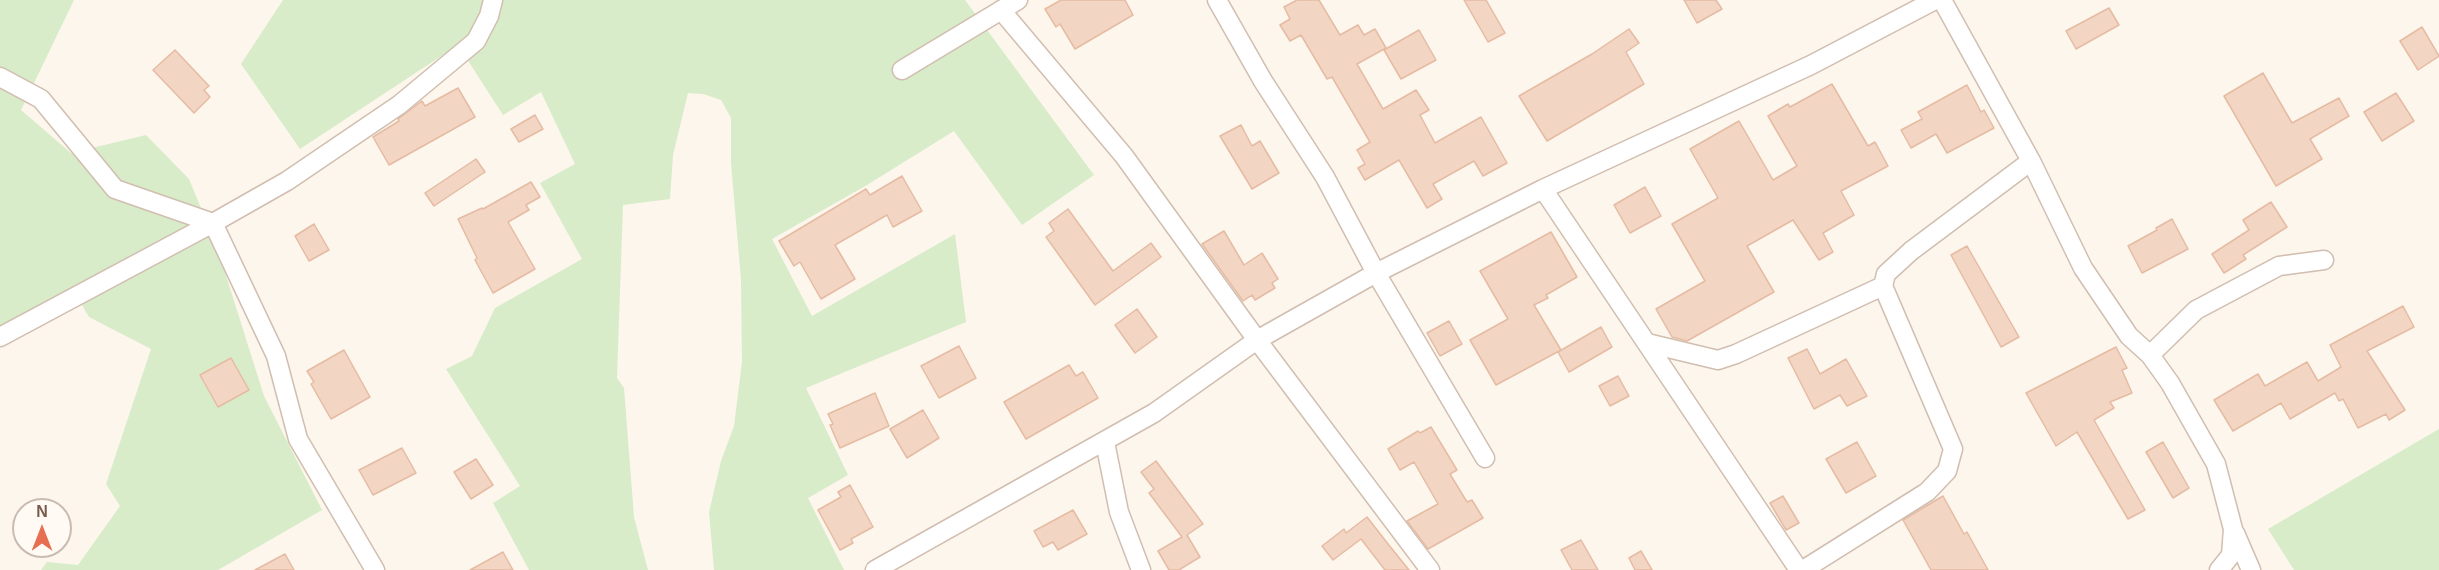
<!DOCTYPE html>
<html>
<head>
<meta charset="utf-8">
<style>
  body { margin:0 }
  #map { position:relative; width:2439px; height:570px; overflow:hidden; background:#fdf6ec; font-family:Arial,sans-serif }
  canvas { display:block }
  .north { position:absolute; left:12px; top:498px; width:60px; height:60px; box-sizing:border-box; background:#fffaf3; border:2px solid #cabbb1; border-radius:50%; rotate:0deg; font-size:16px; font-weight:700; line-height:24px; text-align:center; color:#7a5c4d }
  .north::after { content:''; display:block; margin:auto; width:21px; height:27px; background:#e76f51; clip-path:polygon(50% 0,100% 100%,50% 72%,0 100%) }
</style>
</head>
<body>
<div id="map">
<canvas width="2439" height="570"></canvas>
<div class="north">N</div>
</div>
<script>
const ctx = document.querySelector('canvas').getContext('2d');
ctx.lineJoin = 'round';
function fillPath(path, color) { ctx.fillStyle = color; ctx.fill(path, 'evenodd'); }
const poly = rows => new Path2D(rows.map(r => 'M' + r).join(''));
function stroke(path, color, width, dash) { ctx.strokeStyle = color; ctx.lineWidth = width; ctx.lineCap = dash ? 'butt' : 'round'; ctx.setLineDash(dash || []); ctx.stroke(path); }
const green = poly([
  [0,0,74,0,21,110,71,153,146,135,189,179,217,247,264,396,322,510,218,570,41,570,47,562,78,565,120,506,106,484,151,349,89,317,78,298,0,343],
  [283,0,965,0,1094,175,1022,225,954,131,867,185,772,239,812,316,955,234,966,322,806,388,848,475,808,498,844,570,714,570,709,512,721,461,734,426,742,362,741,280,731,163,731,118,721,100,703,94,688,93,673,155,670,199,623,205,617,378,624,388,634,517,648,570,529,570,493,503,520,486,446,369,472,356,495,308,582,259,540,183,575,164,541,92,503,115,458,45,300,149,241,64],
  [2439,429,2439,570,2294,570,2268,529]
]);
const building = poly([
  [1061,0,1125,0,1133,15,1075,49,1060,24,1056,27,1045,9,1061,0],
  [1297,0,1319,0,1340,35,1358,25,1364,35,1375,29,1386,48,1357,64,1383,109,1416,90,1429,110,1420,115,1435,143,1481,117,1507,163,1483,176,1474,161,1433,184,1442,199,1427,208,1399,160,1365,180,1358,168,1365,164,1357,150,1370,142,1332,77,1327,79,1301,35,1290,41,1280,25,1290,19,1284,7,1297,0],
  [1464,0,1486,0,1505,33,1488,42,1464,0],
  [1684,0,1716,0,1722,9,1697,23,1684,0],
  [2109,8,2119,25,2076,49,2066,31,2109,8],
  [2422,27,2439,56,2418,70,2400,41,2422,27],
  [1629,29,1639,43,1626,52,1644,84,1547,141,1519,96,1592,54,1629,29],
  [1419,30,1436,60,1401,79,1384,50,1419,30],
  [175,50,209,86,204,90,210,97,194,113,153,70,175,50],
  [2263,73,2292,123,2339,98,2349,116,2310,139,2322,159,2276,186,2224,96,2263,73],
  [1832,84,1868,146,1875,142,1888,166,1841,191,1854,215,1823,233,1833,252,1819,260,1793,220,1747,246,1774,292,1687,341,1672,337,1656,309,1705,281,1672,224,1718,198,1690,149,1739,121,1773,180,1797,166,1768,116,1788,104,1790,107,1832,84],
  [1967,85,1981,112,1984,110,1994,128,1947,153,1936,134,1911,148,1901,130,1922,119,1918,112,1967,85],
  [458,88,475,117,389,165,373,137,399,121,398,119,422,101,425,106,458,88],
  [2396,93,2414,121,2382,141,2364,112,2396,93],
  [535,115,543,129,519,142,511,129,535,115],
  [1241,125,1252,146,1260,141,1279,173,1252,189,1220,136,1241,125],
  [476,159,485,172,434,206,425,193,476,159],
  [902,176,922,211,893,227,887,215,835,245,855,279,821,299,800,262,794,266,779,241,866,189,870,195,902,176],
  [531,182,540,197,526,205,529,210,508,222,535,269,493,293,475,260,477,258,458,219,482,208,483,209,531,182],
  [1645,187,1661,216,1630,233,1614,205,1645,187],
  [2271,202,2287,227,2243,255,2246,259,2224,273,2212,254,2249,230,2243,220,2271,202],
  [1068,209,1113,271,1151,243,1161,257,1095,305,1046,237,1054,231,1049,223,1068,209],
  [2172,219,2188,249,2142,273,2128,246,2157,230,2156,228,2172,219],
  [314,224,329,250,309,261,295,236,314,224],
  [1224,231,1244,265,1262,253,1278,279,1272,283,1275,288,1255,300,1252,295,1243,301,1202,244,1224,231],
  [1551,232,1577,277,1546,295,1548,298,1534,305,1561,350,1496,385,1470,340,1508,319,1480,271,1551,232],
  [1967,246,2019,337,2001,347,1951,255,1967,246],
  [2403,306,2414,327,2367,351,2405,410,2389,420,2386,414,2358,428,2343,399,2339,401,2335,393,2290,419,2281,403,2233,431,2214,400,2258,374,2265,386,2307,362,2318,381,2341,367,2330,345,2403,306],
  [1137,309,1157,337,1135,353,1115,325,1137,309],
  [1449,321,1462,344,1440,356,1427,333,1449,321],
  [1601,327,1612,347,1569,372,1558,352,1601,327],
  [959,346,976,378,939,398,921,366,959,346],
  [2116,347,2127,368,2122,370,2132,393,2110,402,2114,408,2094,420,2145,510,2128,519,2077,432,2056,446,2026,393,2116,347],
  [1807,349,1820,374,1846,359,1867,396,1847,406,1840,395,1814,409,1788,358,1807,349],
  [344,350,370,397,331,419,311,384,314,382,307,371,344,350],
  [231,358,249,390,218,407,200,375,231,358],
  [1069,365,1076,376,1083,372,1098,398,1026,439,1004,402,1069,365],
  [1618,376,1629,396,1610,406,1599,386,1618,376],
  [875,393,889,426,840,448,830,425,833,424,828,414,875,393],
  [923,410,939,438,907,458,890,429,923,410],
  [1431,427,1457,470,1450,474,1467,502,1472,500,1483,518,1428,549,1407,521,1438,504,1414,462,1400,470,1388,449,1418,431,1420,433,1431,427],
  [1857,442,1876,476,1846,493,1826,459,1857,442],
  [2163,442,2189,488,2173,498,2146,452,2163,442],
  [402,448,416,473,373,495,359,470,402,448],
  [476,459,493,485,471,499,454,472,476,459],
  [1156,461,1203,524,1187,535,1200,557,1179,570,1169,570,1158,551,1182,537,1149,493,1154,489,1141,472,1156,461],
  [850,485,873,527,851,539,853,543,840,550,818,510,841,497,838,492,850,485],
  [1783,496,1799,523,1786,530,1770,503,1783,496],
  [1943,496,1964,534,1967,532,1988,570,1931,570,1903,520,1943,496],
  [1073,510,1087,534,1058,550,1053,542,1043,547,1034,531,1073,510],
  [1367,517,1388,544,1409,570,1385,570,1361,539,1333,560,1322,546,1344,529,1346,533,1367,517],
  [1581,540,1598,570,1572,570,1561,550,1581,540],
  [1641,551,1652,570,1635,570,1629,558,1641,551],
  [503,552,513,570,470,570,503,552],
  [285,554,294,570,255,570,285,554]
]);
const minor = poly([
  [1217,0,1263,81,1325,177,1376,273,1485,458],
  [1942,0,2031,161,2083,268,2129,336,2150,355,2170,383,2216,464,2233,529,2231,555,2219,570],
  [1001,10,1124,156,1257,340,1430,570],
  [902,70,1018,0],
  [0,77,41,99,115,189,213,223,276,356,298,439,375,570],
  [1543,189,1799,570],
  [0,337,213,223,287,181,399,105,476,41,489,16,493,0],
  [1647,343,1718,360,1736,354,1883,286],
  [2150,355,2196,310,2279,266,2324,260],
  [1105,442,1119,512,1141,570],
  [2235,533,2251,570],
  [875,570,1154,413,1257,340,1376,273,1543,189,1811,65,1935,0],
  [1803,570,1927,492,1947,471,1953,449,1883,286,1886,274,1911,251,2031,161]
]);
fillPath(green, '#d8ecc9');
fillPath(building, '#f3d5c3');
stroke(building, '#e6bba3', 1.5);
stroke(minor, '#d1beb0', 21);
stroke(minor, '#fff', 18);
</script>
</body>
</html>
